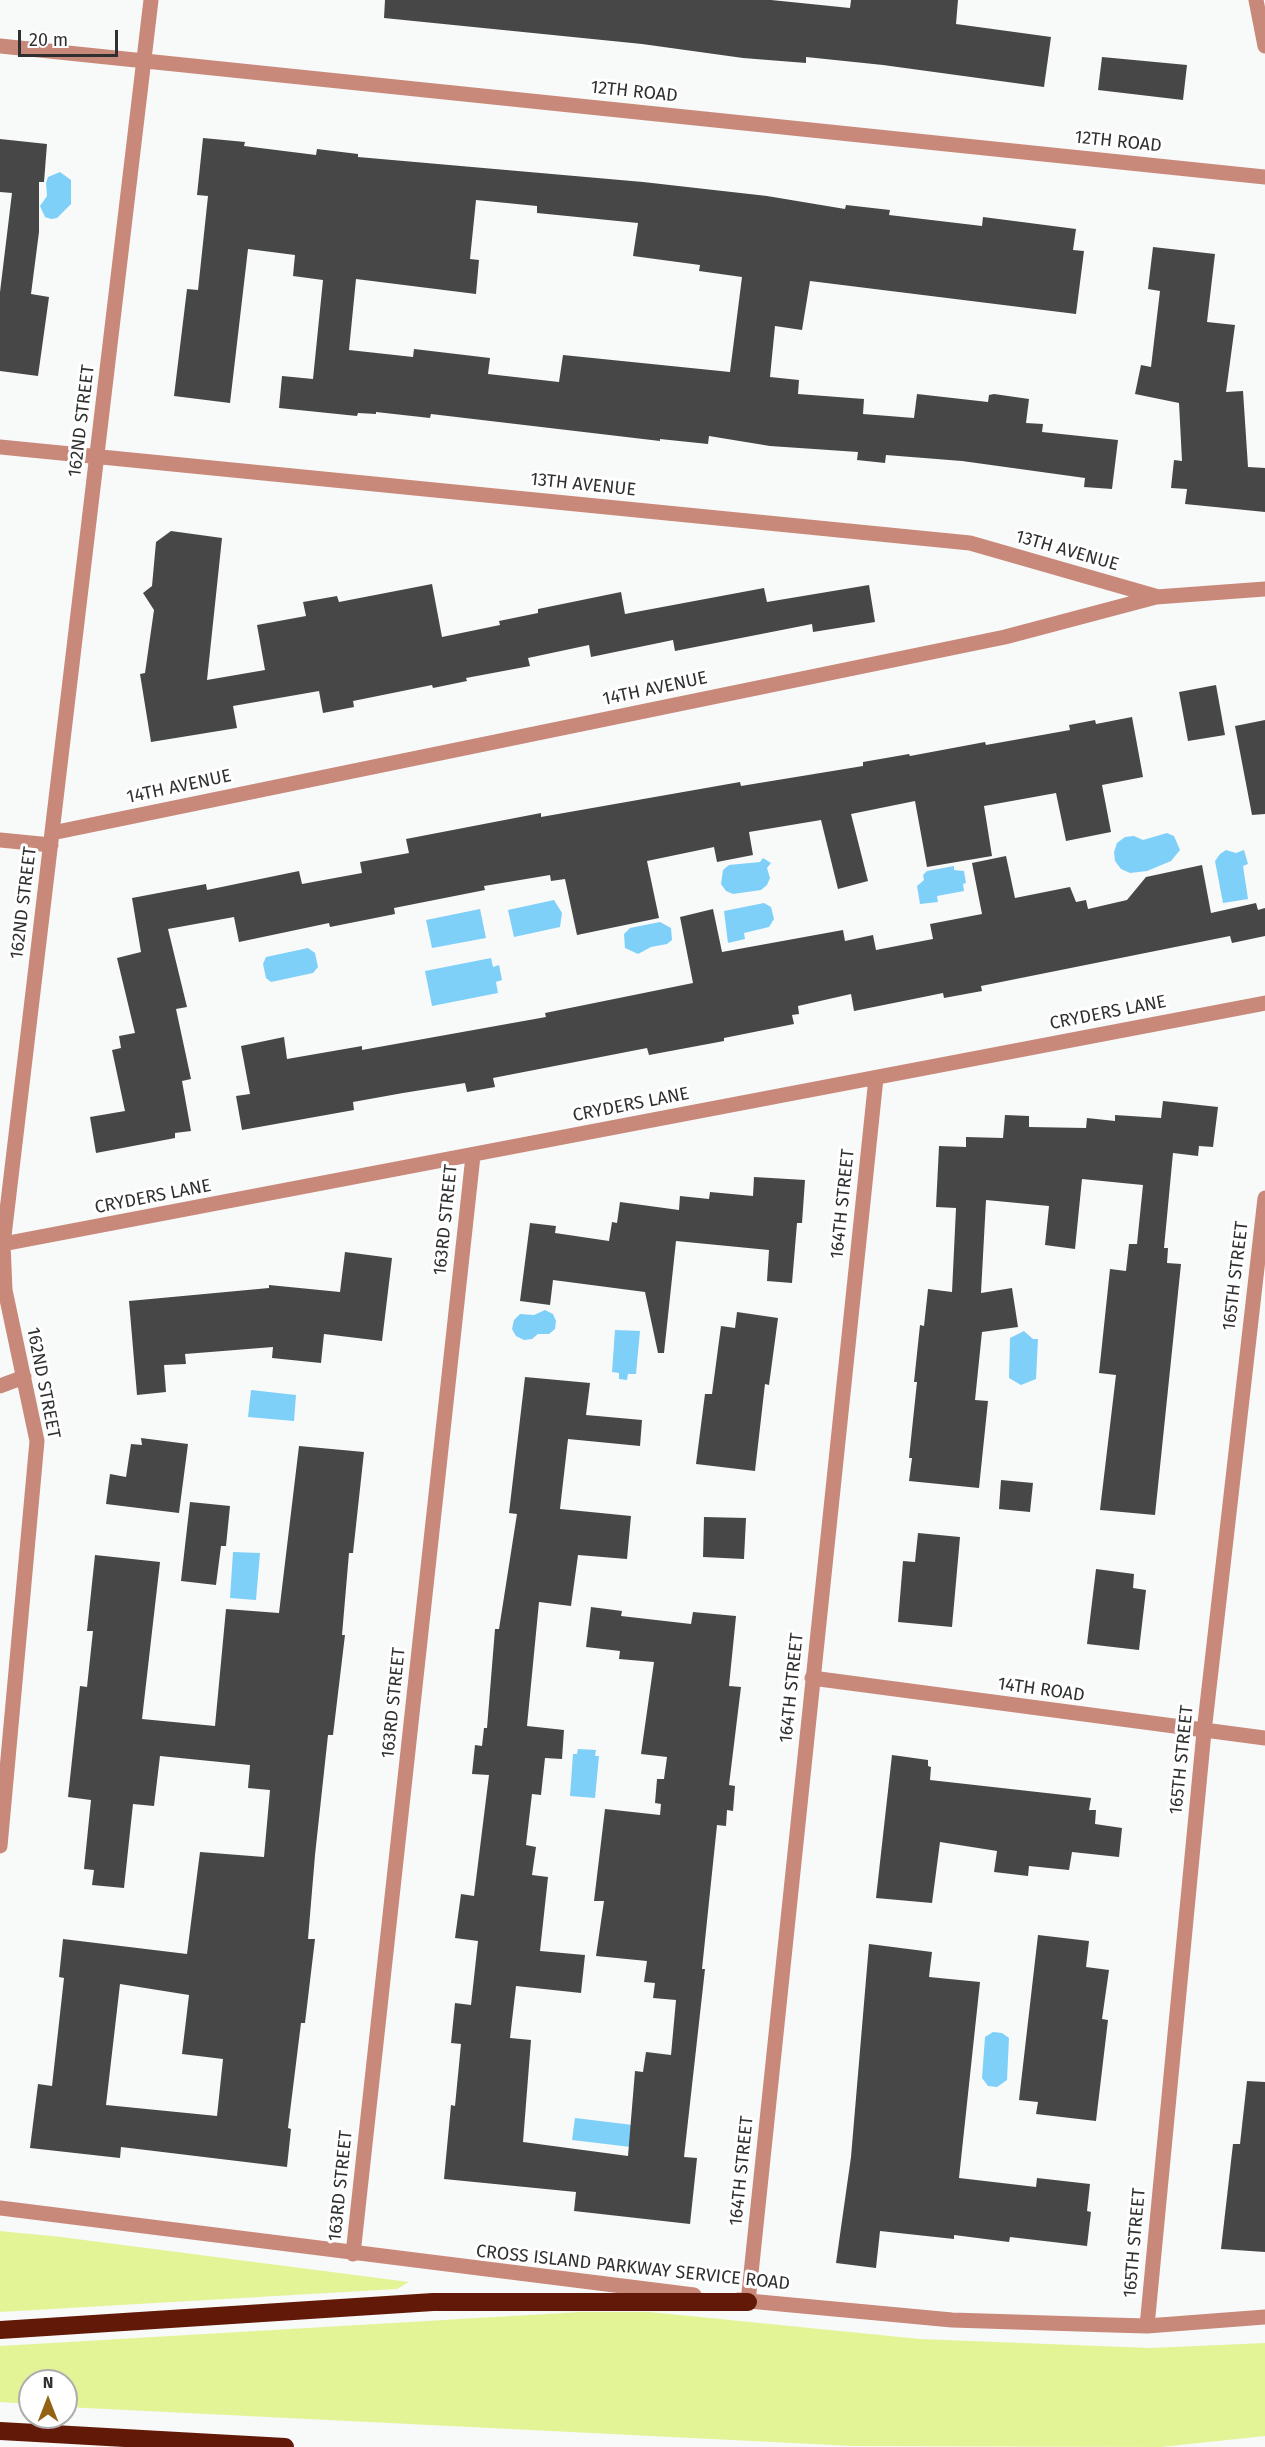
<!DOCTYPE html>
<html>
<head>
<meta charset="utf-8">
<style>
  body { margin:0 }
  #map { position:relative; width:1265px; height:2447px; overflow:hidden; background:#f8f9f9; font-family:"Fira Sans",sans-serif }
  canvas { display:block }
  .north { position:absolute; left:18px; top:2369px; width:60px; height:60px; box-sizing:border-box; background:#fff; border:2px solid #acacac; border-radius:50%; rotate:0deg; font-size:16px; font-weight:700; line-height:24px; text-align:center; color:#303030 }
  .north::after { content:''; display:block; margin:auto; width:21px; height:27px; background:#936212; clip-path:polygon(50% 0,100% 100%,50% 72%,0 100%) }
  .scale { position:absolute; left:18px; top:30px; width:100px; height:27px; box-sizing:border-box; border:3px solid #303030; border-top:0; padding-left:8px; font-size:18px; line-height:21px; white-space:nowrap; color:#303030; -webkit-text-stroke:4px #fff; paint-order:stroke }
</style>
</head>
<body>
<div id="map">
<canvas width="1265" height="2447"></canvas>
<div class="north">N</div>
<div class="scale">20 m</div>
</div>
<script>
const ctx = document.querySelector('canvas').getContext('2d');
ctx.lineJoin = 'round';
function fillPath(path, color) { ctx.fillStyle = color; ctx.fill(path, 'evenodd'); }
const poly = rows => new Path2D(rows.map(r => 'M' + r).join(''));
function stroke(path, color, width, dash) { ctx.strokeStyle = color; ctx.lineWidth = width; ctx.lineCap = dash ? 'butt' : 'round'; ctx.setLineDash(dash || []); ctx.stroke(path); }
function label(font, color, halo, rows, align = 'center') {
  ctx.font = font + ' "Fira Sans",sans-serif'; ctx.lineWidth = 6; ctx.setLineDash([]); ctx.textBaseline = 'middle'; ctx.strokeStyle = halo; ctx.fillStyle = color; for (const [text, x, y, turn = 0] of rows) {
    ctx.save(); ctx.translate(x, y); ctx.rotate((+turn || 0) * Math.PI / 180); ctx.textAlign = isNaN(turn) ? turn : align; if (halo) ctx.strokeText(text, 0, 0); ctx.fillText(text, 0, 0); ctx.restore();
  }
}
const green = poly([
  [0,2231,61,2237,409,2282,397,2289,0,2312],
  [580,2312,650,2312,920,2339,1150,2348,1265,2343,1265,2436,1161,2447,853,2446,66,2407,66,2381,30,2381,30,2404,0,2402,0,2346]
]);
const water = poly([
  [60,172,71,180,71,204,57,218,51,219,45,217,40,206,47,196,46,183,48,177],
  [1167,833,1174,836,1180,850,1171,861,1147,871,1130,873,1121,869,1115,861,1114,852,1117,843,1125,837,1134,836,1143,840],
  [1226,850,1236,853,1244,850,1248,864,1243,866,1248,899,1223,903,1215,861,1220,854],
  [763,858,771,863,767,868,770,878,767,885,761,890,733,894,726,891,721,884,723,870,729,865,760,862],
  [954,866,954,870,964,871,966,883,963,884,964,891,937,896,938,902,920,904,917,886,924,880,923,875,927,871],
  [554,900,562,913,560,927,514,937,508,910],
  [764,903,771,907,774,919,769,927,744,933,745,939,728,943,724,911],
  [480,909,486,938,432,948,426,920],
  [660,922,671,928,672,940,667,944,651,947,638,954,625,948,624,934,630,928],
  [308,948,315,953,318,967,313,973,271,982,266,978,263,964,266,957],
  [491,958,493,967,499,965,502,980,496,982,498,993,432,1006,425,971],
  [545,1310,553,1314,556,1321,555,1329,549,1334,538,1334,532,1339,524,1340,516,1336,512,1329,514,1320,520,1314,534,1315],
  [615,1330,640,1331,636,1374,628,1374,627,1380,619,1379,619,1373,612,1372],
  [1024,1331,1033,1339,1038,1339,1036,1379,1021,1385,1009,1378,1010,1338],
  [251,1390,296,1395,294,1421,248,1417],
  [233,1552,260,1553,256,1600,230,1598],
  [578,1749,596,1750,595,1756,599,1756,595,1798,570,1796,573,1754,577,1754],
  [993,2032,1002,2033,1009,2038,1007,2080,997,2087,988,2086,982,2078,985,2037],
  [575,2118,633,2125,631,2147,572,2140]
]);
const building = poly([
  [385,0,771,0,850,8,851,0,958,0,956,24,1051,37,1044,87,883,65,806,57,806,63,743,58,642,44,384,18],
  [1102,57,1187,65,1183,100,1098,90],
  [203,138,245,142,244,146,316,155,317,149,358,154,358,157,643,182,767,196,845,209,846,205,890,210,889,215,982,226,983,217,1076,229,1073,250,1084,251,1076,314,810,281,802,330,775,326,770,377,799,380,798,394,864,399,863,414,914,418,917,394,988,402,989,395,994,394,1029,399,1026,423,1043,424,1042,432,1118,440,1112,489,1084,487,1085,478,962,461,886,455,885,463,857,460,858,452,770,446,709,436,708,444,660,439,660,441,431,414,430,418,376,412,376,414,358,413,357,416,279,408,282,376,313,379,323,280,293,276,295,255,248,249,230,403,174,396,187,289,198,290,208,196,197,195],
  [476,200,537,206,537,213,638,223,633,256,700,265,699,271,742,277,730,372,563,355,559,382,488,374,490,358,414,349,413,357,349,350,356,279,476,294,479,260,470,259],
  [0,139,47,144,44,182,39,182,39,232,31,294,49,297,38,376,0,371,0,292,12,193,0,192],
  [1153,247,1215,254,1207,322,1235,325,1226,392,1243,391,1248,467,1265,468,1265,512,1185,504,1187,489,1171,488,1174,460,1182,461,1179,403,1135,394,1141,365,1151,367,1160,291,1148,289],
  [171,531,222,538,207,680,265,670,257,625,306,616,303,602,337,596,339,602,432,584,442,637,500,625,499,621,538,613,538,609,621,592,625,614,764,588,767,602,869,585,875,622,813,632,812,624,675,651,673,640,591,657,589,645,528,658,530,666,466,678,467,681,433,688,432,685,353,701,354,707,323,713,319,691,233,706,237,728,151,742,140,674,145,673,154,610,143,593,152,586,156,542],
  [1216,685,1225,735,1188,741,1179,692],
  [1132,717,1143,777,1102,785,1111,832,1066,841,1056,793,984,806,992,856,927,867,915,801,851,814,868,881,838,889,821,820,749,832,753,855,717,862,714,847,647,861,659,918,577,935,565,879,551,881,550,875,484,886,485,890,394,908,395,914,330,927,329,923,239,942,234,917,168,929,187,1007,176,1009,191,1079,182,1081,191,1131,175,1133,175,1138,96,1153,90,1117,125,1111,112,1050,121,1048,119,1036,135,1033,117,958,141,952,132,898,206,884,207,890,299,871,302,884,362,873,360,862,409,853,406,839,541,813,541,817,740,782,741,786,863,766,863,762,909,754,910,756,985,742,986,745,1070,730,1069,725,1095,720,1096,724],
  [1265,720,1265,814,1252,815,1235,726],
  [1006,856,1015,898,1070,887,1076,902,1086,900,1088,909,1127,900,1146,877,1202,865,1211,913,1256,903,1258,910,1265,908,1265,936,1232,943,1230,936,981,986,982,991,944,998,943,993,854,1011,851,994,798,1006,799,1014,792,1015,794,1024,724,1038,724,1041,649,1055,647,1048,493,1078,495,1087,467,1092,465,1083,403,1093,353,1102,354,1110,242,1130,236,1096,250,1094,241,1046,284,1037,287,1059,362,1046,362,1050,546,1017,545,1013,693,983,680,917,713,909,722,952,843,930,845,941,873,935,876,950,933,939,930,924,982,914,972,863],
  [1163,1101,1218,1107,1213,1147,1199,1146,1198,1156,1173,1153,1164,1248,1168,1248,1167,1263,1181,1264,1155,1515,1100,1510,1116,1375,1099,1373,1110,1269,1126,1271,1129,1244,1137,1244,1143,1185,1082,1179,1075,1249,1045,1245,1049,1206,986,1200,981,1293,1012,1288,1018,1327,982,1332,975,1400,988,1401,979,1488,909,1481,912,1458,909,1458,917,1382,914,1382,920,1325,924,1326,928,1289,952,1292,956,1208,936,1207,939,1146,966,1147,966,1137,1003,1138,1005,1115,1029,1116,1029,1127,1086,1128,1087,1118,1115,1121,1115,1115,1161,1118],
  [754,1177,805,1180,802,1223,797,1223,792,1283,767,1281,769,1250,676,1241,664,1353,658,1353,645,1292,553,1280,550,1305,520,1301,530,1223,556,1226,555,1233,609,1241,612,1222,617,1223,620,1202,679,1210,680,1196,709,1199,710,1192,753,1196],
  [345,1252,392,1258,382,1341,324,1334,321,1363,272,1358,273,1347,185,1354,186,1364,164,1365,166,1392,137,1395,129,1301,269,1288,269,1285,340,1292],
  [737,1312,778,1318,769,1385,765,1384,755,1471,696,1464,705,1394,712,1394,721,1326,735,1328],
  [525,1377,590,1383,586,1415,642,1420,640,1446,568,1439,560,1509,631,1516,627,1559,578,1555,571,1606,539,1602,527,1726,564,1730,562,1759,545,1758,541,1795,532,1794,526,1845,536,1847,532,1875,548,1877,540,1951,585,1955,581,1993,516,1986,510,2038,531,2040,523,2142,628,2156,635,2071,643,2072,646,2052,671,2055,676,2000,653,1998,655,1983,644,1982,647,1961,596,1956,604,1901,594,1901,605,1809,660,1815,661,1804,655,1803,657,1779,664,1779,667,1757,641,1754,654,1662,619,1659,620,1651,586,1647,591,1607,622,1611,621,1616,691,1624,693,1612,736,1616,729,1686,741,1687,729,1785,735,1786,733,1811,727,1810,726,1826,717,1825,702,1969,705,1969,684,2157,697,2158,690,2224,574,2211,576,2192,444,2179,451,2105,455,2106,461,2044,451,2043,455,2003,471,2005,478,1941,455,1938,461,1894,474,1896,489,1775,472,1774,475,1745,482,1746,484,1728,487,1728,495,1629,499,1629,517,1514,509,1513],
  [141,1438,188,1444,179,1513,106,1504,110,1474,126,1477,131,1444,142,1445],
  [299,1446,364,1452,353,1553,349,1553,342,1635,345,1635,333,1735,328,1735,315,1855,308,1939,315,1939,305,2023,301,2023,288,2128,291,2129,287,2167,121,2147,120,2158,30,2148,38,2084,52,2086,64,1978,59,1977,63,1939,187,1954,200,1852,264,1857,270,1790,248,1788,250,1765,160,1756,154,1806,133,1804,124,1888,92,1885,94,1870,84,1869,91,1800,68,1797,80,1686,87,1687,93,1631,87,1631,95,1555,160,1562,142,1719,215,1726,226,1609,279,1613],
  [120,1984,189,1995,182,2054,223,2059,217,2116,106,2105],
  [1001,1480,1033,1483,1030,1512,999,1509],
  [190,1502,230,1506,226,1546,221,1546,216,1585,181,1581],
  [704,1517,746,1518,744,1559,703,1557],
  [918,1533,960,1537,952,1627,898,1622,903,1561,915,1562],
  [1096,1569,1134,1574,1133,1588,1146,1590,1139,1650,1087,1644],
  [892,1755,928,1760,928,1766,931,1767,930,1780,1091,1798,1089,1810,1096,1810,1095,1824,1122,1828,1119,1857,1072,1852,1069,1870,1029,1866,1028,1876,994,1872,997,1851,940,1842,932,1903,876,1898],
  [1038,1935,1089,1941,1086,1967,1109,1970,1102,2019,1108,2020,1096,2121,1036,2114,1038,2102,1019,2100],
  [869,1944,932,1952,929,1977,980,1982,959,2178,1036,2187,1037,2178,1090,2184,1087,2211,1091,2212,1087,2246,1010,2237,1009,2242,954,2235,954,2239,880,2231,876,2268,836,2263,851,2157],
  [1247,2081,1265,2082,1265,2252,1221,2249,1233,2144,1240,2144]
]);
const minor = poly([
  [1256,0,1265,46],
  [0,46,1265,177],
  [0,447,970,543,1155,596],
  [52,833,1005,637,1156,597,1265,589],
  [0,840,51,845],
  [3,1244,1265,1003],
  [0,1386,24,1377],
  [812,1678,1265,1738],
  [0,1846,37,1441,5,1290,3,1244,151,0],
  [0,2208,694,2295],
  [353,2254,473,1156],
  [738,2300,952,2320,1111,2325,1147,2326,1265,2317],
  [748,2302,876,1078],
  [1147,2326,1204,1732,1265,1198]
]);
const highway = poly([
  [0,2330,433,2302,748,2302],
  [0,2431,285,2447]
]);
const streetNames = [
  ["12TH ROAD",634,92,6],
  ["12TH ROAD",1118,142,6],
  ["162ND STREET",82,421,-83],
  ["13TH AVENUE",583,485,6],
  ["13TH AVENUE",1067,551,16],
  ["14TH AVENUE",655,689,-12],
  ["14TH AVENUE",179,787,-12],
  ["162ND STREET",24,903,-83],
  ["CRYDERS LANE",1108,1013,-11],
  ["CRYDERS LANE",631,1105,-11],
  ["CRYDERS LANE",153,1197,-11],
  ["164TH STREET",843,1204,-84],
  ["163RD STREET",446,1220,-84],
  ["165TH STREET",1236,1276,-83],
  ["162ND STREET",43,1383,79],
  ["164TH STREET",792,1688,-84],
  ["14TH ROAD",1041,1690,8],
  ["163RD STREET",394,1703,-84],
  ["165TH STREET",1182,1760,-84],
  ["164TH STREET",742,2171,-84],
  ["163RD STREET",341,2186,-84],
  ["165TH STREET",1135,2243,-85],
  ["CROSS ISLAND PARKWAY SERVICE ROAD",633,2268,6]
];
fillPath(green, '#e3f497');
fillPath(water, '#7fd0f8');
fillPath(building, '#484747');
stroke(minor, '#c8897a', 15);
stroke(highway, '#621908', 18);
label('18px', '#303030', '#fff', streetNames);
</script>
</body>
</html>
